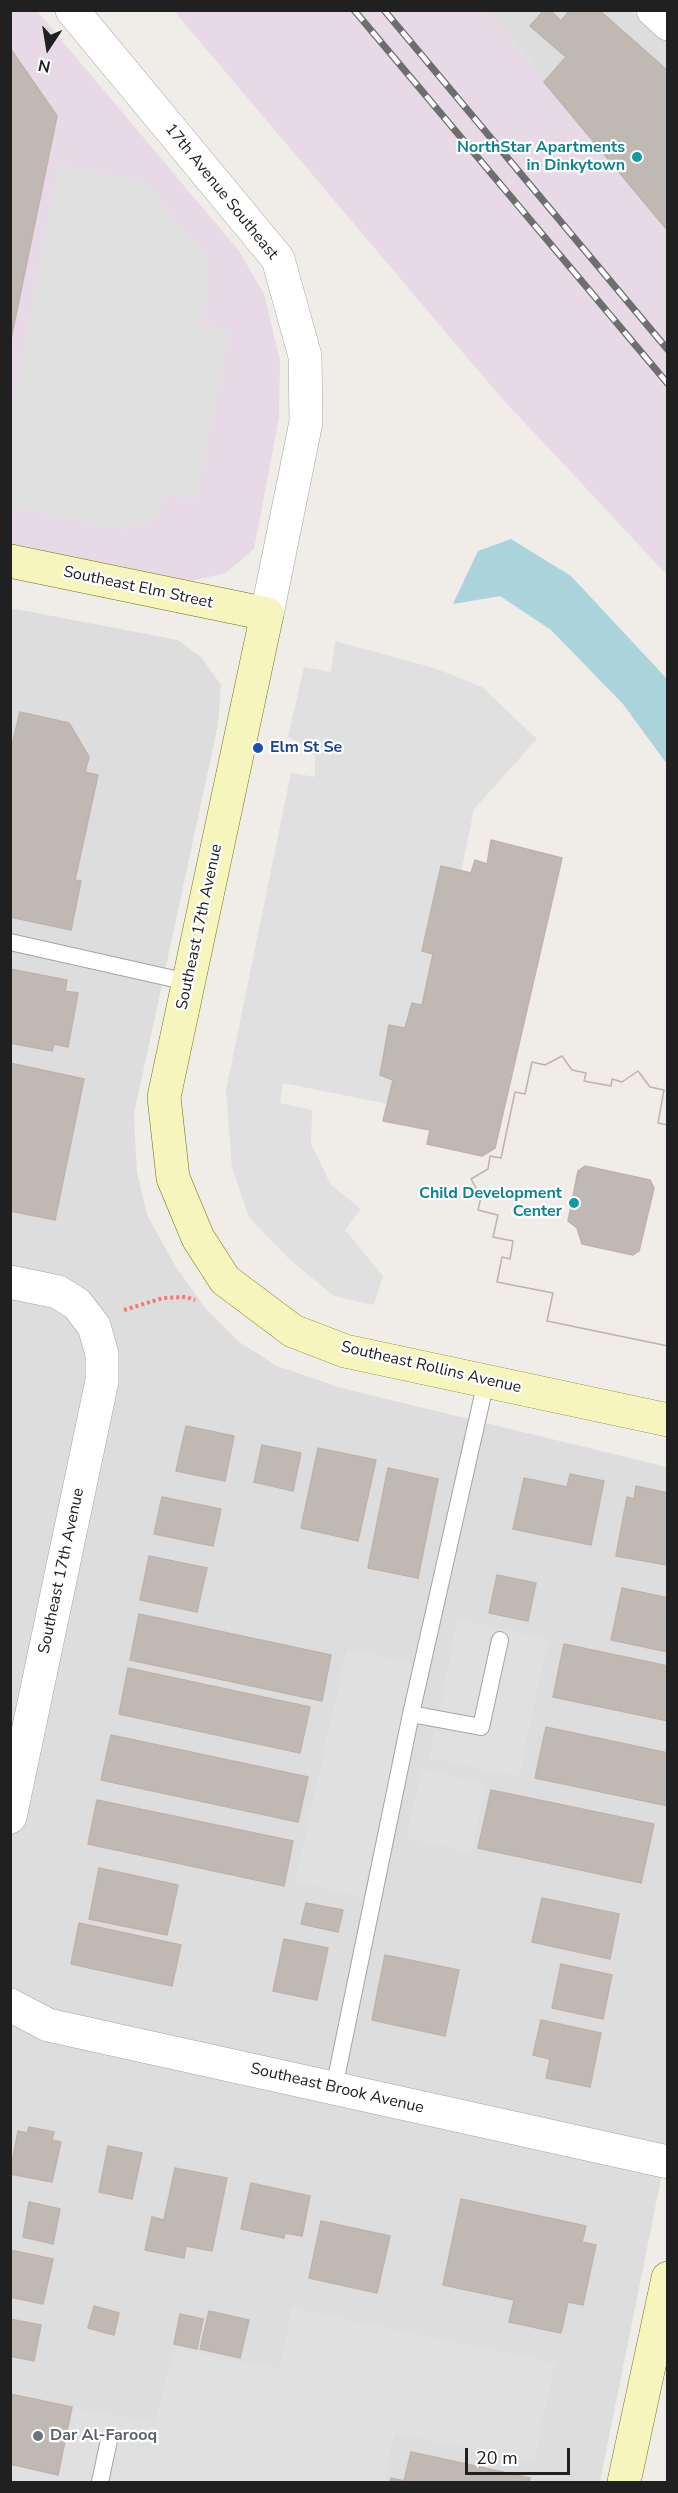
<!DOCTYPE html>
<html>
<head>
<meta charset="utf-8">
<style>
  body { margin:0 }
  #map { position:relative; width:678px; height:2493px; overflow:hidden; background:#f0ece7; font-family:"Nunito Sans",sans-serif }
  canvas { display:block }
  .frame { position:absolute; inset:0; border:12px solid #202020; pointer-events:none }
  .north { position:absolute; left:18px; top:18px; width:60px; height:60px; -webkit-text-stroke:4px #fff; paint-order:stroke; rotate:192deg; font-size:16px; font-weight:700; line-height:24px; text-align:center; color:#202020 }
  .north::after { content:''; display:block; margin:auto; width:21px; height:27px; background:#202020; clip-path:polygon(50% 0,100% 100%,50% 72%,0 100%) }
  .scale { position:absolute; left:465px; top:2448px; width:105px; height:27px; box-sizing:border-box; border:3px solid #202020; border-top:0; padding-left:8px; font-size:18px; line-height:21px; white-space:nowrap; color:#202020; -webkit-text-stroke:4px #fff; paint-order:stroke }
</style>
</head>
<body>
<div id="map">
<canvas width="678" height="2493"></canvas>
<div class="frame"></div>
<div class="north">N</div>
<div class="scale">20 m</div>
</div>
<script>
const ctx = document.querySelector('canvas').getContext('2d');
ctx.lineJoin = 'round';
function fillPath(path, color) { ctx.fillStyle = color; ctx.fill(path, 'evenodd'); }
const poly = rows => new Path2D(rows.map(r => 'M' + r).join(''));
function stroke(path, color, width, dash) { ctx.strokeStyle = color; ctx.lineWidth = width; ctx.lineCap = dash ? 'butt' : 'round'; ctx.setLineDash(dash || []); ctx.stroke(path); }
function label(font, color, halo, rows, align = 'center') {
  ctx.font = font + ' "Nunito Sans",sans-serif'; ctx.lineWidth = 4.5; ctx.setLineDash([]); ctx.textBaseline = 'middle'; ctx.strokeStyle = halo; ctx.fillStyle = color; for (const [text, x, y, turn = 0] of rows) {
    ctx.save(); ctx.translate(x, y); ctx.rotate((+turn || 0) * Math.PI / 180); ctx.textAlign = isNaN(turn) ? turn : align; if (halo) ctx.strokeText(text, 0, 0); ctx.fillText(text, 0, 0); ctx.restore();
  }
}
const residential = poly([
  [488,11,633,11,667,42,667,226],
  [10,608,178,640,201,657,221,685,218,725,134,1114,137,1172,147,1215,174,1264,205,1308,239,1342,277,1366,341,1388,667,1467,667,2149,600,2482,11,2482]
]);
const industrial = poly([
  [10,11,37,11,239,251,264,294,280,361,279,418,254,549,226,573,191,581,11,546],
  [174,11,488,11,667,226,667,575,497,393]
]);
const parking = poly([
  [58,165,145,182,200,250,207,263,209,281,200,324,230,330,196,500,166,495,160,509,151,519,124,530,11,507,11,415],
  [335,641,434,668,482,687,537,739,474,809,413,1109,283,1083,280,1103,312,1110,311,1144,331,1185,361,1209,345,1230,383,1276,374,1305,334,1296,289,1259,249,1217,232,1167,226,1090,291,773,315,777,315,756,299,742,288,737,304,667,331,672],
  [458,1619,548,1639,519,1777,429,1758],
  [347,1649,415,1664,363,1897,295,1882],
  [422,1769,486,1784,471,1853,406,1838],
  [292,2308,555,2363,534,2462,395,2433,384,2482,11,2482,11,2464,58,2474,72,2407,155,2423,175,2348,279,2369]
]);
const water = poly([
  [511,539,571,576,667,679,667,764,623,704,551,630,500,596,453,604,478,551]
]);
const building = poly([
  [544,10,550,10,561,21,570,10,599,10,668,71,668,231,544,82,566,57,530,26,544,10],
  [10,48,57,116,10,344,10,48],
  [20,712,69,723,89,757,85,772,98,775,75,880,81,881,71,930,10,917,10,753,20,712],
  [491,840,562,858,495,1148,482,1156,427,1144,430,1130,383,1121,393,1080,380,1075,389,1025,405,1028,412,1003,422,1005,433,954,422,951,441,866,471,873,475,860,487,864,491,840],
  [10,969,67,980,65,991,78,993,68,1047,54,1044,52,1051,10,1043,10,969],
  [562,1056,572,1070,586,1073,584,1081,611,1086,612,1079,622,1082,638,1071,650,1087,664,1090,658,1123,668,1125,668,1346,547,1321,553,1293,497,1282,502,1257,510,1259,513,1241,493,1237,498,1215,478,1210,481,1197,471,1179,488,1169,490,1156,501,1158,515,1092,525,1094,532,1062,545,1065,562,1056],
  [585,1166,650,1180,654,1188,639,1251,633,1255,582,1244,577,1228,568,1221,578,1171,585,1166],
  [562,1056,572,1070,586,1073,584,1081,611,1086,612,1079,622,1082,638,1071,650,1087,664,1090,658,1123,668,1125,668,1346,547,1321,553,1293,497,1282,502,1257,510,1259,513,1241,493,1237,498,1215,478,1210,481,1197,471,1179,488,1169,490,1156,501,1158,515,1092,525,1094,532,1062,545,1065,562,1056],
  [10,1063,84,1079,55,1220,10,1211,10,1063],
  [186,1426,234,1436,225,1481,176,1471,186,1426],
  [262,1445,301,1453,293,1491,254,1482,262,1445],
  [318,1448,376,1460,358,1541,301,1528,318,1448],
  [388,1468,438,1479,418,1578,368,1568,388,1468],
  [570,1474,604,1481,591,1545,513,1529,524,1478,567,1487,570,1474],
  [636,1486,668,1493,667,1565,616,1556,627,1497,634,1499,636,1486],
  [162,1497,221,1509,213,1546,154,1534,162,1497],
  [149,1556,207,1568,197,1612,140,1600,149,1556],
  [497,1575,536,1583,528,1621,489,1613,497,1575],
  [622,1588,668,1598,668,1652,611,1640,622,1588],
  [139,1614,331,1655,322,1701,130,1660,139,1614],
  [564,1644,668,1666,668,1721,553,1697,564,1644],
  [128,1668,310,1707,300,1753,119,1714,128,1668],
  [546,1727,668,1753,668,1806,535,1778,546,1727],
  [111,1735,308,1777,298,1822,101,1780,111,1735],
  [491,1790,654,1824,641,1883,478,1848,491,1790],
  [97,1800,293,1841,284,1886,88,1844,97,1800],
  [99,1868,178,1885,167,1935,89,1919,99,1868],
  [542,1898,619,1914,610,1959,532,1942,542,1898],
  [306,1903,343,1910,338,1932,301,1924,306,1903],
  [79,1923,181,1945,172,1986,71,1964,79,1923],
  [284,1939,328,1948,317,2000,273,1991,284,1939],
  [385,1955,459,1970,445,2036,372,2020,385,1955],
  [561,1964,612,1975,603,2019,552,2008,561,1964],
  [541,2020,601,2033,590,2087,546,2078,550,2059,533,2055,541,2020],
  [29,2127,54,2132,52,2140,61,2142,52,2182,10,2174,18,2131,27,2133,29,2127],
  [108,2146,142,2153,132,2199,99,2192,108,2146],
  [175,2168,227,2178,212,2251,186,2246,184,2258,145,2250,152,2217,164,2220,175,2168],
  [251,2183,310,2196,302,2236,285,2233,284,2238,241,2229,251,2183],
  [461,2199,586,2226,582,2242,596,2245,583,2305,568,2302,561,2333,509,2322,514,2300,443,2285,461,2199],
  [29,2202,60,2209,53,2244,23,2237,29,2202],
  [321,2221,390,2236,377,2293,309,2278,321,2221],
  [10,2250,53,2259,43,2304,10,2297,10,2250],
  [94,2306,119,2313,114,2335,88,2328,94,2306],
  [209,2311,249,2320,240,2358,200,2349,209,2311],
  [180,2314,203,2319,197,2349,174,2344,180,2314],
  [10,2319,41,2325,34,2361,10,2356,10,2319],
  [10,2394,72,2407,58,2475,10,2464,10,2394],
  [411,2452,530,2478,529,2482,390,2482,391,2478,404,2481,411,2452]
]);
const path = poly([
  [124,1310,163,1298,186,1297,195,1300]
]);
const lane = poly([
  [10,942,188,982],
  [411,1714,481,1727,500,1640],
  [334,2088,411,1714,486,1381],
  [100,2482,109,2440]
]);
const street = poly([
  [72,10,278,259,305,356,306,422,267,614],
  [653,10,668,24],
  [10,1282,58,1292,77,1304,94,1326,102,1354,102,1381,10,1817],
  [10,2005,48,2025,668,2162]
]);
const secondary = poly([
  [10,561,267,614,164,1097,173,1178,198,1238,225,1280,293,1331,345,1351,668,1420],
  [624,2482,668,2278]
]);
const rail = poly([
  [354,10,668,384],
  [384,10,668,350]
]);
const markers = [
  [637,157,6,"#0f9aa8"],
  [258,748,6,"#1a4fb4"],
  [574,1203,6,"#0f9aa8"],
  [38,2436,6,"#6b7280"]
];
const cultureNames = [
  ["NorthStar Apartments",625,148],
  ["in Dinkytown",625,166],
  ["Child Development",562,1194],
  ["Center",562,1212]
];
const streetNames = [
  ["17th Avenue Southeast",221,192,51],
  ["Southeast Elm Street",138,588,12],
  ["Southeast 17th Avenue",200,927,-78],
  ["Southeast Rollins Avenue",431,1368,13],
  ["Southeast 17th Avenue",62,1571,-78],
  ["Southeast Brook Avenue",337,2089,13]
];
const transitNames = [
  ["Elm St Se",270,748]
];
const worshipNames = [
  ["Dar Al-Farooq",50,2436]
];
fillPath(residential, '#dedddd');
fillPath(industrial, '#e8d9e7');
fillPath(parking, '#e0e0e0');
fillPath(water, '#aad3db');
fillPath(building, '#c0b8b3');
stroke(building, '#c1b2aa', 1.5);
stroke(lane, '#a4a4a4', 18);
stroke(street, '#a4a4a4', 34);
stroke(secondary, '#6f720b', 34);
stroke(path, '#f27976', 4, [3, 3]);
stroke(lane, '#fff', 16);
stroke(street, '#fff', 33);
stroke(secondary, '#f6f5be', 33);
stroke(rail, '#6e6e6e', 7);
stroke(rail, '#fff', 4.5, [14]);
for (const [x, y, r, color] of markers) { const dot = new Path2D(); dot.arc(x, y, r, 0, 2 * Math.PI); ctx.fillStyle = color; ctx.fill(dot); stroke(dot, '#fff', 2); }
label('bold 16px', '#0d838f', '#fff', cultureNames, 'right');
label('16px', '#202020', '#fff', streetNames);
label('bold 16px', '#164399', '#fff', transitNames, 'left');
label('bold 16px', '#5b616d', '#fff', worshipNames, 'left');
</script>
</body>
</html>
